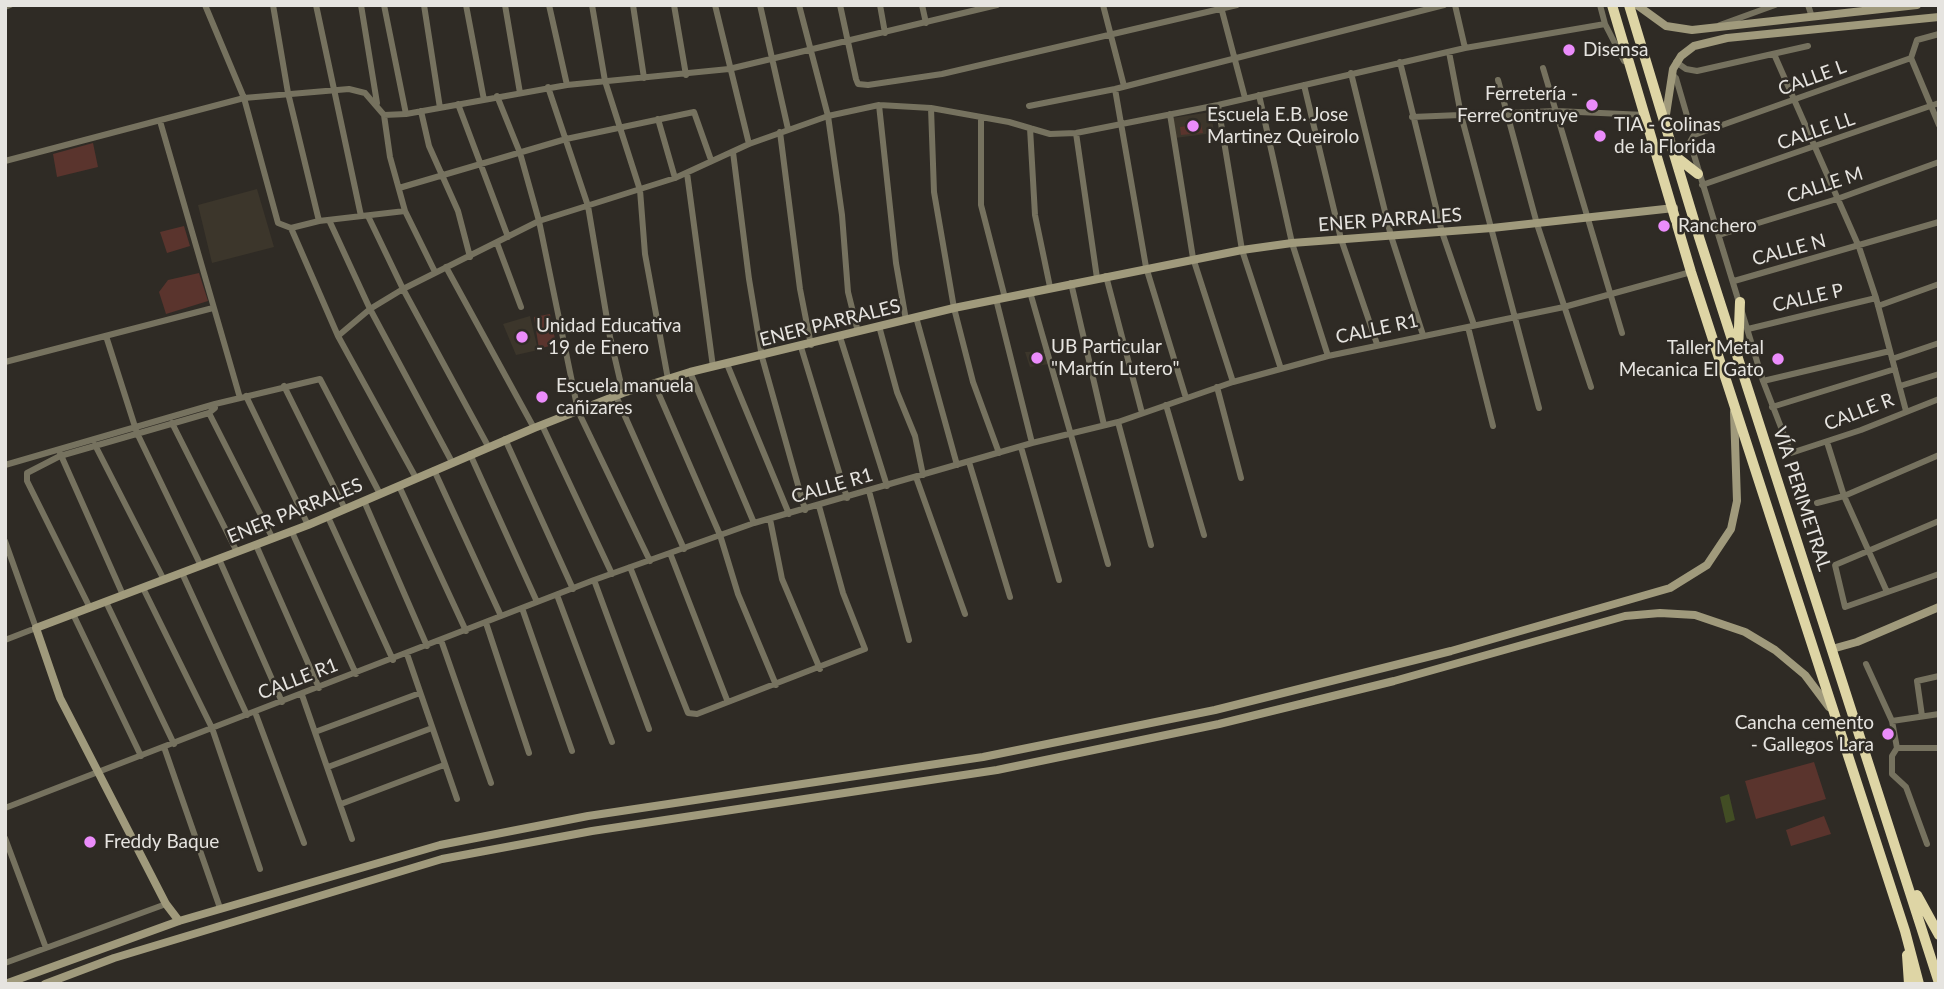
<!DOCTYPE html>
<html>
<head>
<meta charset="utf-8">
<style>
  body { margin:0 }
  #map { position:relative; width:1944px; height:989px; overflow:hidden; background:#2f2b25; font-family:Lato,sans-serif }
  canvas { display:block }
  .frame { position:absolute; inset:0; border:7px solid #e6e4e0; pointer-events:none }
</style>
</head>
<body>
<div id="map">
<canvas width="1944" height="989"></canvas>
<div class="frame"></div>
</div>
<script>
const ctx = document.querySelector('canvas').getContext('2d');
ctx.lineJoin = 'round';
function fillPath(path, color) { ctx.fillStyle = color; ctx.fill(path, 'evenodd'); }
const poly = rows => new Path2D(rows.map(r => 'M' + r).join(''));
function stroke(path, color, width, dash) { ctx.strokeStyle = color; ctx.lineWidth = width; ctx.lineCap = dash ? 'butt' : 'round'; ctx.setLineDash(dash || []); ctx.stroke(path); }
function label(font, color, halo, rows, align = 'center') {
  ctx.font = font + ' Lato,sans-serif'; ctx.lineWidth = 5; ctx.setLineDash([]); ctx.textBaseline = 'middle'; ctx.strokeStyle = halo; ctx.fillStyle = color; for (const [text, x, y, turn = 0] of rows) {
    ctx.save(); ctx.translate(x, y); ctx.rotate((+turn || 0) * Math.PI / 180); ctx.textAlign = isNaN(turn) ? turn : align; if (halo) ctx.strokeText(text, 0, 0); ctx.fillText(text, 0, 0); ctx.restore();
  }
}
const built = poly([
  [1211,112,1214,133,1175,138,1172,118],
  [257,189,274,247,212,263,198,205],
  [530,316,538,350,516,355,503,324],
  [1046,351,1049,364,1030,367,1025,352]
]);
const green = poly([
  [1201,124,1203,133,1181,135,1180,127],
  [93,143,98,167,57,177,53,154],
  [184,226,190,246,167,253,160,232],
  [199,273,208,301,166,314,159,292,168,280],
  [550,314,556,344,539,349,534,317],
  [1814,762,1826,799,1756,819,1745,781],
  [1824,816,1831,834,1791,846,1786,830]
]);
const water = poly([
  [1729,794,1735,820,1726,823,1720,797]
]);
const street = poly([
  [205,5,244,98,278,223,291,228,319,221,405,211],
  [273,5,288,93,319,221],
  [316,5,361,216],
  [361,5,377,103],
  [384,5,406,114],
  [424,5,440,108],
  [466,5,484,100],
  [505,5,520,93],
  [549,5,567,85],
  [592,5,605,81,640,190,645,254,668,379],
  [633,5,644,78],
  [674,5,686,75],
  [715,5,749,144],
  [760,5,788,129],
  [799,5,828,116,842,215,848,292,858,332],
  [840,5,856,79,858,84,868,85,942,74,1237,5],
  [880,5,885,33],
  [922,5,926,23],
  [1103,5,1124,86],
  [1455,5,1465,48],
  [1600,5,1605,24,1624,61],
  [1808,5,1812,17],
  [5,7,10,5],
  [1221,7,1245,98],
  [1720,25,1775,5],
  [1939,34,1917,40,1911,58,1939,125],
  [1449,52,1461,115,1539,408],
  [1774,54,1859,247,1876,298,1906,411],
  [1911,58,1694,135,1690,142,1763,381,1791,453,1861,430,1939,399],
  [1400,62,1442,232,1474,325],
  [1676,62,1686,69,1697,71,1808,46],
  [1543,68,1622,333],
  [1351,73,1391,236,1423,335],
  [1672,74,1676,78,1690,126],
  [1498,80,1537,224,1591,387],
  [1304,85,1341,239,1377,344],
  [548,87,588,206,610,337,623,393],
  [1115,89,1146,267,1186,398],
  [1259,95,1292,243,1328,356],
  [497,96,520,153,539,221,578,411,650,561],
  [458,104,508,237],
  [879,105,896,263,906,320],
  [1218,105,1242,250,1281,369],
  [1029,106,1115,89,1444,5],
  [931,108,934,192,954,308,973,382,999,453],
  [421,111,429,146,458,211,470,257],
  [1170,114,1193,258,1233,382],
  [384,115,390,157,405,211,435,272],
  [981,117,981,205,1005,298],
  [1412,117,1556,111,1645,115],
  [658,119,675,178],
  [160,121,240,398],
  [1030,128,1035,215,1050,287],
  [780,132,800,289,811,345],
  [1076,133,1097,278],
  [733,152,749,279,762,357,805,510],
  [5,161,244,98,349,89,365,93,384,115,406,114,567,85,729,69,997,5],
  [687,173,713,367],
  [1702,185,1939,103],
  [399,188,566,139,694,112,711,160],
  [368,216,403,289,488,446],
  [329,220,370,309,452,462],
  [291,228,338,336,416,478],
  [1719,235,1837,199,1939,162],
  [497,243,521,307],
  [446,267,534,428],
  [1106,276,1142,413],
  [1734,281,1939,222],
  [1071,283,1104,425],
  [1030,292,1108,564],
  [996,299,1032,443],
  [1878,306,1939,284],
  [916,317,957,465],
  [879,326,897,392,915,436,923,475],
  [1468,327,1493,426],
  [1748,329,1876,298],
  [106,336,137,433,201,566],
  [338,336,370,309,403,289,539,221,675,178,749,144,828,116,879,105,931,108,1009,122,1050,134,1076,133,1218,105,1465,48,1605,24],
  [840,337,887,486],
  [801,347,847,498],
  [1892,359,1939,343],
  [5,362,213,308],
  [727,364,789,514],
  [690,372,754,523],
  [1763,381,1890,351],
  [654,383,720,535,738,594,776,685],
  [284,386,345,509],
  [1900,386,1939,374],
  [1217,387,1241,478],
  [246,396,308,525],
  [616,396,684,549],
  [1166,405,1204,535],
  [1772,407,1895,369],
  [209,413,273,539],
  [1118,422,1151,545],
  [172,423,237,552],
  [542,425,612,574],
  [505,439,573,589],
  [1827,442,1844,496,1887,592],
  [95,445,164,580],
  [1021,447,1059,580],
  [60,453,123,595],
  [470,454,537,602],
  [969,462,1010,597],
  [5,465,215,404,320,379,380,494],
  [434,470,501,616],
  [916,477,965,614],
  [399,486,466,631],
  [869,491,909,640],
  [364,501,427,646],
  [1817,503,1844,496,1939,455],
  [328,517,393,660],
  [770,519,782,579,820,669],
  [1939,521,1835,565,1845,607,1939,574],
  [292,532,356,674],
  [5,541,36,628,5,640],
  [256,545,319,688],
  [670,553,727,700],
  [219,559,282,702],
  [630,567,688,713,697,714,865,649,843,593,819,506],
  [182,573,247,715],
  [594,580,649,729],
  [143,588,212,728,260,869],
  [557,595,612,742],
  [106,602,174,744],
  [90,608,27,481,27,473,60,456,209,413,215,408,215,404],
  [522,608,572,751],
  [73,614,141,756],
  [486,623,529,753],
  [441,640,491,783],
  [407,654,457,799],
  [1866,664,1892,721,1897,748,1939,748],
  [302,695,352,839],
  [255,712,304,843],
  [1922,716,1917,681,1939,676],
  [1892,721,1939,714],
  [315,732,420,693],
  [164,747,220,908],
  [1897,748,1892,756,1892,774,1906,787,1927,844],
  [328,767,432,728],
  [341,804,444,765],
  [5,808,594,580,754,523,1032,443,1118,422,1233,382,1328,356,1564,307,1691,272],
  [5,838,46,948],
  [5,963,166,904]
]);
const secondary = poly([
  [1637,5,1666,26,1692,30,1917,5],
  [1665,121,1673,69,1681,56,1694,46,1727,38,1939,17],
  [1832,649,1857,642,1939,607],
  [179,921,166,904,60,698,36,628,308,525,534,428,623,393,690,372,954,308,1242,250,1292,243,1492,228,1674,208],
  [5,984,179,921,440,845,588,816,983,757,1215,710,1451,651,1670,588,1707,565,1731,529,1737,501,1734,412],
  [45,984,114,958,442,859,592,831,997,770,1219,724,1394,681,1625,616,1660,613,1695,615,1745,632,1775,650,1805,675,1829,707]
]);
const highway = poly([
  [1612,5,1691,272,1905,931,1919,984],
  [1629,5,1699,237,1939,983],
  [1675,156,1698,174],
  [1738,352,1740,302],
  [1917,895,1939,935],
  [1907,955,1909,984]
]);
const markers = [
  [1569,50,7,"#eb8cfb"],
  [1592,105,7,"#eb8cfb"],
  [1193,126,7,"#eb8cfb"],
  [1600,136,7,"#eb8cfb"],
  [1664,226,7,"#eb8cfb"],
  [522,337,7,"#eb8cfb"],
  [1037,358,7,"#eb8cfb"],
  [1778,359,7,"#eb8cfb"],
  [542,397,7,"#eb8cfb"],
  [1888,734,7,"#eb8cfb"],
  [90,842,7,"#eb8cfb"]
];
const poiNames = [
  ["Disensa",1583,50],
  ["Ferretería -",1578,94,"right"],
  ["FerreContruye",1578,116,"right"],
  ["Escuela E.B. Jose",1207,115],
  ["Martinez Queirolo",1207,137],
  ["TIA - Colinas",1614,125],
  ["de la Florida",1614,147],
  ["Ranchero",1678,226],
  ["Unidad Educativa",536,326],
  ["- 19 de Enero",536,348],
  ["UB Particular",1051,347],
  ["\"Martín Lutero\"",1051,369],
  ["Taller Metal",1764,348,"right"],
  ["Mecanica El Gato",1764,370,"right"],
  ["Escuela manuela",556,386],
  ["cañizares",556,408],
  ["Cancha cemento",1874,723,"right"],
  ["- Gallegos Lara",1874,745,"right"],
  ["Freddy Baque",104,842]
];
const streetNames = [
  ["CALLE L",1812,78,-20],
  ["CALLE LL",1816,131,-19],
  ["CALLE M",1825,185,-18],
  ["ENER PARRALES",1390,220,-4],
  ["CALLE N",1789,250,-15],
  ["CALLE P",1808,298,-13],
  ["ENER PARRALES",830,323,-14],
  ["CALLE R1",1377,329,-12],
  ["CALLE R",1859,412,-21],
  ["CALLE R1",832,486,-16],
  ["VÍA PERIMETRAL",1802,499,72],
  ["ENER PARRALES",295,511,-22],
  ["CALLE R1",298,679,-21]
];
fillPath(built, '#3c362b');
fillPath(green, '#5a342d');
fillPath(water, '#424d24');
stroke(street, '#76725f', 6);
stroke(secondary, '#a09a7c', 8);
stroke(highway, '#ded5a5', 10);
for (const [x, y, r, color] of markers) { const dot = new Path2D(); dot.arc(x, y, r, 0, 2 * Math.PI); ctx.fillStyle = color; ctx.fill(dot); stroke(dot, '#2f2b25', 2.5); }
label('19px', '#e6e4e0', '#2f2b25', poiNames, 'left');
label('19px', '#e6e4e0', '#2f2b25', streetNames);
</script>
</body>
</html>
